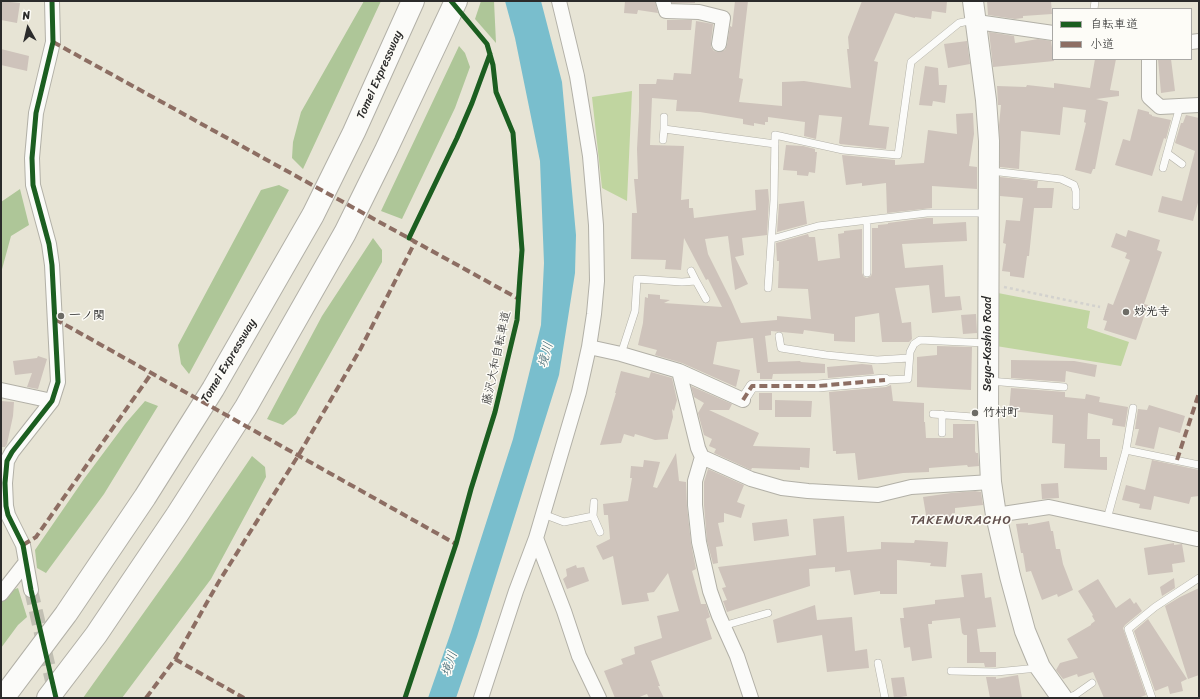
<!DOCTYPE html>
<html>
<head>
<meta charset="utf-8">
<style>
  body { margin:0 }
  #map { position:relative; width:1200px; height:699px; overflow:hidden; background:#e7e4d5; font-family:Sriracha,"Klee One",sans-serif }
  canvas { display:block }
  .frame { position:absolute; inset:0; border:2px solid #2b2b2b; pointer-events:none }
  .legend { position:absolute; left:1052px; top:8px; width:140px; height:52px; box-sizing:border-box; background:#fdfcf7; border:1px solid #a9a8a5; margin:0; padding:5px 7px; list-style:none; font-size:12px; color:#2b2b2b }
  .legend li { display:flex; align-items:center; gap:8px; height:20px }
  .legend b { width:20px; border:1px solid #a9a8a5 }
  .north { position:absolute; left:8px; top:8px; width:40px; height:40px; -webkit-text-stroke:3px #fdfcf7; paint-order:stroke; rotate:352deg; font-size:11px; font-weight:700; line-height:16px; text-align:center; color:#2b2b2b }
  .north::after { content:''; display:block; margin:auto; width:14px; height:18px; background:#2b2b2b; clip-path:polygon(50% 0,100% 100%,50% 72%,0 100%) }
</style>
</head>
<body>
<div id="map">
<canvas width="1200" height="699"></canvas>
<div class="frame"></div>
<ul class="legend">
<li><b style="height:5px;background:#1b5e20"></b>自転車道</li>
<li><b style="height:5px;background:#8d6e63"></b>小道</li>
</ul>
<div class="north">N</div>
</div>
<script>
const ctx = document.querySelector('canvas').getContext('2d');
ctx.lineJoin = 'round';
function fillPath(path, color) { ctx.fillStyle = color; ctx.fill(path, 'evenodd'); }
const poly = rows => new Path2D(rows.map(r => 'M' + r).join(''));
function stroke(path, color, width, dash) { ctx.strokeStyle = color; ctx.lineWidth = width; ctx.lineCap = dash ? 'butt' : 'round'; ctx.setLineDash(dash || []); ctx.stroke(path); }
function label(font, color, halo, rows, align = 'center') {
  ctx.font = font + ' Sriracha,"Klee One",sans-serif'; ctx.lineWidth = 3; ctx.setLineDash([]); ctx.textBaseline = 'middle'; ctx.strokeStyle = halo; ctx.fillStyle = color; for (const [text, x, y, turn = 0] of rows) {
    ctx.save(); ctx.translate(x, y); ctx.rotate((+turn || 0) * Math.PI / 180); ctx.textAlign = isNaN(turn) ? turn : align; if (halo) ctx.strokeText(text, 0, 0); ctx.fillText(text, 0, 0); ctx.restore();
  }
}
const green = poly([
  [632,91,627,201,602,188,592,97],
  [998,293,1090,311,1087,328,1129,342,1121,366,996,346]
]);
const forest = poly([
  [364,1,381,1,303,169,292,158,293,142,301,112],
  [481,1,494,1,496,43,475,19],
  [459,46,465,53,470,67,455,108,402,219,381,211],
  [279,185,289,190,189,374,181,364,178,345,261,190],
  [20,189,29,225,11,236,1,273,1,202],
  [373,238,382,250,382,262,296,414,283,425,267,419,322,316],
  [145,401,158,406,104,494,46,573,37,568,35,550,84,479,125,424],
  [252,456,265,467,266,477,211,579,122,698,83,698,182,559],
  [18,588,27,617,18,625,1,648,1,594]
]);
const water = poly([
  [505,1,541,1,562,82,576,235,575,273,559,375,477,637,456,698,428,698,451,632,513,439,541,325,544,263,540,161,515,38]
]);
const building = poly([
  [1,1,20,3,17,23,1,20],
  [625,1,655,1,658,13,638,10,637,14,624,13],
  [672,1,695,1,695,3,672,3],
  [735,1,748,1,739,78,743,79,739,102,782,106,782,82,804,81,851,88,847,49,849,49,848,37,862,1,947,1,946,13,932,11,931,19,915,17,915,18,895,13,874,61,878,62,869,125,889,127,886,149,840,144,839,143,842,117,819,115,816,139,804,136,805,122,768,117,768,122,765,122,765,125,754,123,754,126,743,124,743,119,700,112,676,111,677,100,652,98,650,145,684,146,681,200,689,199,689,208,693,208,694,218,756,210,755,190,768,189,769,200,767,235,742,238,744,255,735,257,748,284,735,290,728,236,705,239,708,254,731,300,741,323,777,320,777,316,811,319,808,289,778,288,779,261,777,261,776,243,808,234,809,237,815,237,818,261,840,258,838,234,844,233,844,231,862,229,862,273,864,277,867,278,871,276,872,273,872,228,878,228,878,225,888,224,888,223,927,218,933,218,933,224,966,222,967,241,902,244,905,268,943,265,945,297,960,296,962,310,932,313,929,285,895,288,902,323,911,322,912,339,909,342,882,342,879,313,855,317,855,342,834,341,834,334,804,330,803,334,771,331,771,335,765,336,768,362,800,361,801,362,825,364,825,373,773,374,772,379,760,379,760,373,757,373,753,338,717,342,713,364,740,370,736,387,682,363,655,355,657,350,638,345,643,323,645,297,648,298,648,294,660,295,660,299,670,300,664,303,722,307,708,279,706,280,684,238,681,270,665,269,666,260,631,259,632,213,637,213,634,179,638,179,637,149,639,111,639,84,656,84,657,79,673,80,674,73,691,74,696,21,713,24,711,43,711,47,714,51,718,52,725,50,727,45,730,26,732,27],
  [987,1,1051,1,1052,14,1023,16,1023,18,1015,19,988,15],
  [667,20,692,20,691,30,667,30],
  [989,32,1014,36,1015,43,1038,39,1051,41,1054,61,993,67],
  [967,41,970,64,948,68,944,44],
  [1,49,29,56,27,71,1,65],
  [1095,59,1116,59,1110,90,1119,91,1119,96,1096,99,1108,102,1095,169,1093,169,1091,174,1075,170,1086,123,1084,122,1086,110,1063,107,1060,135,1021,131,1019,169,1000,167,999,125,1001,105,998,105,997,86,1026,87,1027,85,1054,88,1054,83,1090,88],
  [1158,59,1171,59,1175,91,1161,93],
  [925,66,938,68,939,85,947,85,945,103,933,101,932,106,919,105],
  [1138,109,1149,112,1149,114,1152,115,1152,116,1171,120,1166,139,1164,138,1152,176,1115,165,1123,139,1130,141],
  [973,113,974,134,969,166,977,167,977,189,932,186,932,208,887,213,886,183,862,186,862,183,846,185,842,155,895,160,895,165,924,163,928,130,957,134,956,114],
  [1186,115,1199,118,1199,199,1193,221,1158,212,1162,196,1182,201,1195,151,1175,143,1181,123,1183,123],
  [786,145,803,146,815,149,815,152,817,152,815,173,809,172,808,176,797,175,797,171,783,170],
  [1000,177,1038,181,1037,188,1054,188,1052,208,1034,208,1029,256,1027,256,1024,278,1010,276,1010,272,1002,271,1006,244,1003,243,1006,220,1020,221,1023,198,1000,196],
  [804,201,807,224,777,232,779,204],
  [1128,230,1160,240,1157,250,1162,252,1144,304,1148,305,1136,340,1104,330,1107,321,1103,320,1108,303,1113,305,1130,260,1125,258,1127,253,1111,247,1116,233,1126,237],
  [976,314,977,333,963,334,961,315],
  [937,346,972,347,971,390,917,387,917,357,937,355],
  [38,356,47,359,38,389,27,387,32,373,15,375,13,361,37,358],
  [1011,360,1074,361,1097,365,1095,377,1066,371,1065,382,1011,378],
  [862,364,872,365,874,374,828,378,827,367],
  [621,371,649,378,651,372,672,378,677,400,674,411,672,409,673,417,668,435,668,439,655,440,635,434,634,437,624,434,621,443,600,445,616,393,615,393],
  [891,385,893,401,924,403,924,422,925,422,926,438,953,438,953,424,975,424,975,451,976,453,978,453,979,466,968,467,967,465,929,468,929,472,903,473,858,480,855,453,836,454,836,451,833,451,829,392,886,387],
  [691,386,732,404,729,410,709,410,759,433,753,446,810,448,809,468,800,467,800,470,752,468,751,470,714,453,716,449,709,446,712,439,704,435,698,413,704,403,694,397],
  [1011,388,1065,392,1065,397,1085,399,1086,394,1100,397,1099,402,1128,407,1125,427,1112,425,1113,419,1088,413,1087,439,1100,439,1100,457,1107,457,1107,470,1064,468,1065,444,1052,443,1053,415,1009,411],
  [759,393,772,393,772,410,759,410],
  [775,400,812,401,811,417,775,417],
  [1,401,14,402,13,416,7,444,5,447,1,447],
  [1149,405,1185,416,1180,433,1159,427,1154,449,1135,445,1139,429,1135,429,1138,409,1147,410],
  [676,453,679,481,686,482,687,506,691,543,696,569,692,571,701,604,706,604,710,617,706,619,712,639,651,661,660,686,658,686,664,698,649,698,647,694,637,698,615,698,604,671,623,664,621,659,635,654,634,647,662,638,657,616,679,611,668,573,654,592,647,593,649,601,622,605,613,556,603,560,596,546,610,539,608,515,604,515,603,504,628,501,632,478,630,478,631,466,643,467,644,460,660,462,653,487,657,488],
  [1152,460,1199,470,1199,496,1191,497,1189,504,1154,496,1151,510,1139,508,1140,504,1122,500,1126,485,1145,490],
  [708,469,744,485,737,502,745,505,741,518,724,513,724,522,718,523,723,546,716,547,718,563,713,564,707,541,704,505,704,482],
  [1058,483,1059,498,1042,499,1041,484],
  [975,491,981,492,983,505,955,508,955,513,952,513,952,517,927,521,923,497,951,493],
  [844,516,847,552,881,549,881,542,914,543,915,540,948,542,946,567,930,566,931,563,897,560,897,594,880,594,880,591,854,595,850,570,835,572,835,567,809,569,810,586,727,612,723,601,727,600,722,588,726,587,718,567,816,555,813,519],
  [787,519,789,536,754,541,752,523],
  [1049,521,1051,531,1053,531,1056,549,1060,549,1063,564,1073,590,1058,597,1057,594,1042,600,1031,571,1026,572,1023,553,1021,553,1016,524,1028,523,1028,525],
  [1174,543,1174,545,1182,544,1185,562,1172,564,1173,572,1148,575,1144,548],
  [576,565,577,568,584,567,589,581,567,589,563,579,567,576,566,569],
  [982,573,985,598,991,597,996,627,977,629,980,652,996,652,996,667,985,667,984,663,967,663,967,635,964,635,962,633,960,618,932,621,932,624,928,624,932,658,912,661,910,647,904,648,900,618,904,618,903,608,935,604,935,600,964,597,961,575],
  [1174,578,1175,588,1162,596,1160,587],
  [1098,579,1116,608,1130,598,1134,604,1136,602,1142,611,1125,625,1123,628,1146,695,1138,698,1104,698,1093,672,1078,677,1077,674,1063,679,1056,670,1060,663,1078,658,1067,639,1091,625,1091,624,1095,621,1092,616,1093,615,1078,591],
  [1199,588,1199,675,1188,679,1165,606,1180,597],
  [815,605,817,620,852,617,855,651,867,649,869,668,827,672,822,635,777,643,773,620],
  [1148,619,1187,679,1181,682,1183,691,1170,694,1168,686,1155,691,1134,631],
  [1018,675,1022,698,990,698,986,677,996,677,996,679],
  [904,677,907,696,894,698,891,678]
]);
const minorTunnel = poly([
  [31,590,55,694]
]);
const path = poly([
  [1004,287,1100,307]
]);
const service = poly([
  [1094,9,1095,1],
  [664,117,664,129,775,144],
  [663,140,664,129],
  [1167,153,1182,164],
  [1163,168,1180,106],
  [991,171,1061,179,1074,185,1076,191,1076,206],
  [867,221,867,273],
  [772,239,818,226,927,213,987,213],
  [691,271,696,281],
  [768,288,774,200,775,135,843,150,898,155,911,62,959,23,974,20],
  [779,336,781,348,826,355,877,360,909,358],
  [621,354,635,311,637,279,682,282,696,281,706,299],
  [885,380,908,379,910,352,914,344,920,340,986,343],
  [989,381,1064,387],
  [933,414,986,418],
  [942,433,942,414],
  [1126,450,1199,465],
  [594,502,593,516,600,532],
  [543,514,564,522,593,516],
  [1107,519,1126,450,1133,408],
  [723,626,768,613],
  [878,663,885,698],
  [951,671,996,672,1038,668],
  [1067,698,1075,695,1092,683],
  [1152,698,1128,629,1155,607,1199,578]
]);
const pedestrian = poly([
  [743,400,752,386,818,386,885,380]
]);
const minor = poly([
  [663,1,666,11,699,12,723,18,719,44],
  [977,22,1053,33],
  [1191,42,1199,41],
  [1149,59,1149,97,1160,107,1199,105],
  [589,347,621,354,679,371,743,400],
  [679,371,698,448,702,457,695,481,695,505,699,542,710,591,719,616,737,656,751,698],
  [1,390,52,401],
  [702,457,751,479,782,488,808,491,878,495,911,487,991,482],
  [996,515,1049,507,1197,539],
  [536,538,564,611,579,656,599,698],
  [31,590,23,545,8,515,6,506,5,483,7,461,12,452,52,401,58,382,52,265,49,244,33,185,32,158,36,113,53,42,52,1],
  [1,594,26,562],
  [481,698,516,591,536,538,579,392,589,347,594,314,597,281,596,225,590,156,577,76,559,1]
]);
const secondary = poly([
  [973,1,986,100,989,141,988,418,991,482,996,515,1010,576,1025,631,1040,667,1062,698]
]);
const motorway = poly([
  [3,698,66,614,145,497,213,389,313,215,354,132,413,1],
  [48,698,96,635,177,515,246,407,345,233,386,150,456,1]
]);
const quiet = poly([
  [53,42,519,299],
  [55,319,456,544],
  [743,400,752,386,818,386,885,380],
  [1177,460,1199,393],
  [23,545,36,537,151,374],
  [175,659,244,698],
  [146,698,175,659,218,583,298,456,361,348,415,242]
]);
const cycleway = poly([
  [52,1,53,42,36,113,32,158,33,185,49,244,52,265,58,382,52,401,12,452,7,461,5,483,6,506,8,515,23,545,31,590,56,698],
  [409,238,457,138,472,103,490,54],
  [405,698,456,544,471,489,495,412,517,320,520,276,522,250,513,133,496,92,493,65,487,44,451,1]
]);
const markers = [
  [1126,312,4,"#6d6c66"],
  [61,316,4,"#6d6c66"],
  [975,413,4,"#6d6c66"]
];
const streetNames = [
  ["Tomei Expressway",380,75,-66],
  ["Seya-Kashio Road",988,344,-90],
  ["藤沢大和自転車道",497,358,-78],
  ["Tomei Expressway",229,361,-59]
];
const poiNames = [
  ["妙光寺",1134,312],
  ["一ノ関",69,316],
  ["竹村町",983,413]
];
const waterNames = [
  ["境川",546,355,-75],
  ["境川",450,664,-72]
];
const neighbourhoodNames = [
  ["TAKEMURACHO",961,521]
];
fillPath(green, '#c0d5a0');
fillPath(forest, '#aec698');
fillPath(water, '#79becd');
fillPath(building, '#cec3bb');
stroke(minorTunnel, '#c1bfb3', 14, [14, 7]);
stroke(service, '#b2b0a7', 8);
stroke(pedestrian, '#b2b0a7', 12);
stroke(minor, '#b2b0a7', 16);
stroke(secondary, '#b2b0a7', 22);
stroke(motorway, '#b2b0a7', 24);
stroke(path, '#d3d2ce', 2.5, [3, 3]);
stroke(service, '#fbfbf9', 7);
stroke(pedestrian, '#fbfbf9', 11);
stroke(minor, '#fbfbf9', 14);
stroke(secondary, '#fbfbf9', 20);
stroke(motorway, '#fbfbf9', 22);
stroke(quiet, '#8d6e63', 4, [8, 4]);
stroke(cycleway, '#1b5e20', 5);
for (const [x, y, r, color] of markers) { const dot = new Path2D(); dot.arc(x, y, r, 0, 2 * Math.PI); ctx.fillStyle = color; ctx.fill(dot); stroke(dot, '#fdfcf7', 1.5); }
label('12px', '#2b2b2b', '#fdfcf7', streetNames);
label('bold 12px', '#2b2b2b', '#fdfcf7', poiNames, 'left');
label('italic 13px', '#375f6a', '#fdfcf7', waterNames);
ctx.letterSpacing = '1px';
label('13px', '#63524f', '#fdfcf7', neighbourhoodNames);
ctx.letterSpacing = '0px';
</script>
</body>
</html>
